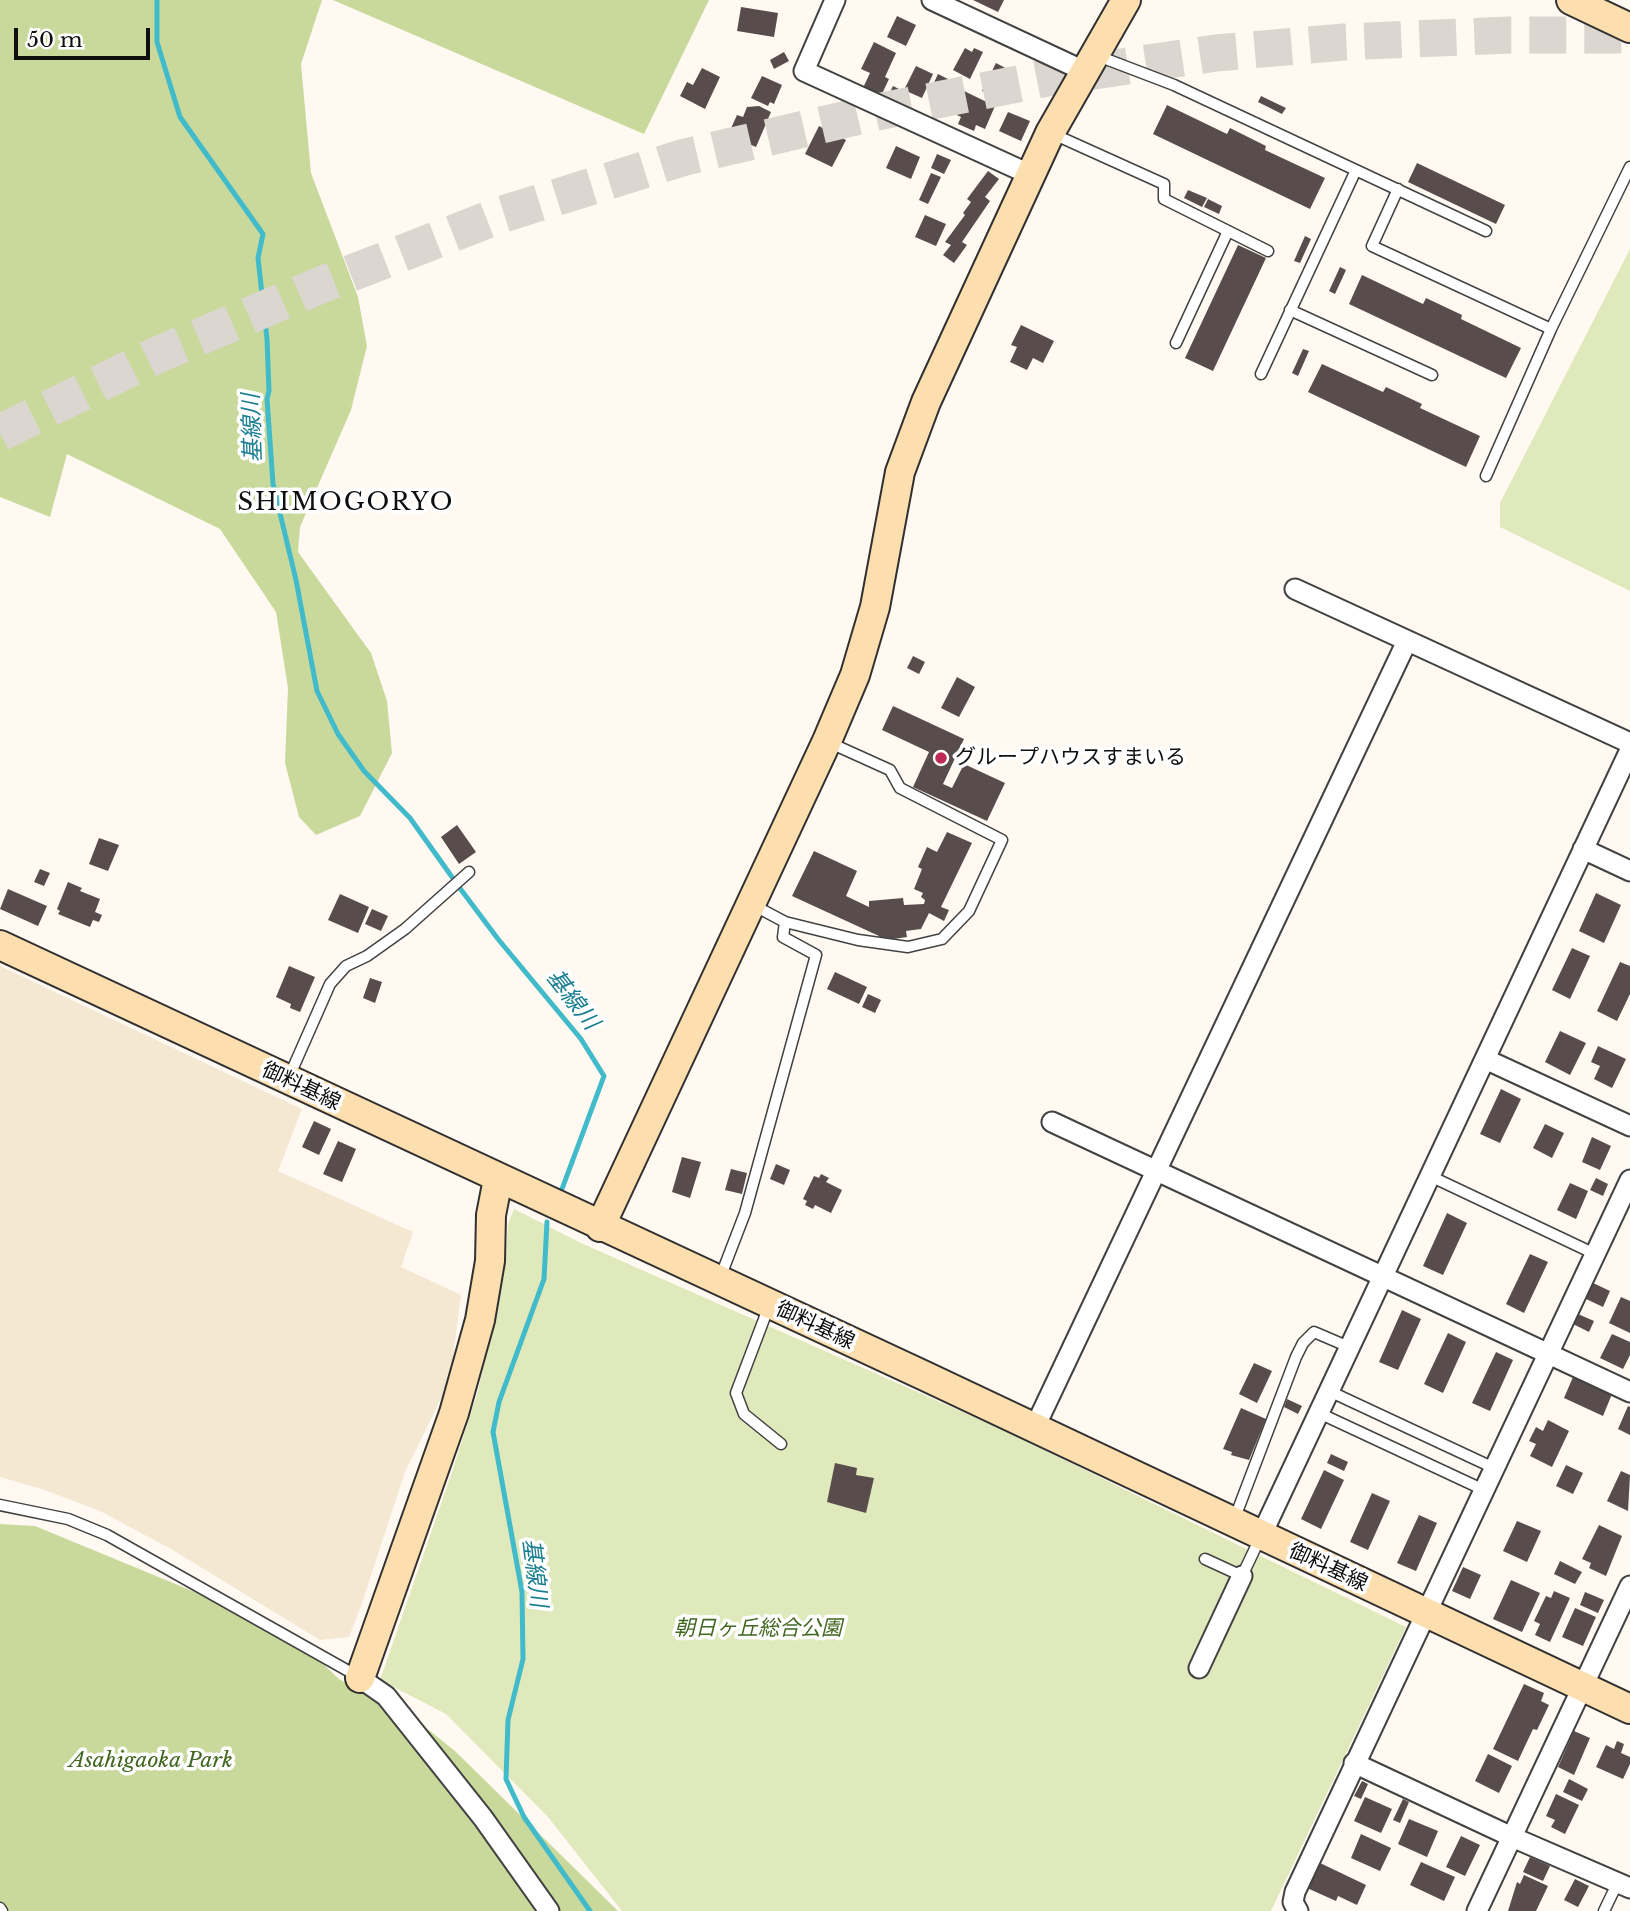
<!DOCTYPE html>
<html>
<head>
<meta charset="utf-8">
<style>
  body { margin:0 }
  #map { position:relative; width:1630px; height:1911px; overflow:hidden; background:#fff9f2; font-family:"Libre Baskerville",serif }
  canvas { display:block }
  .scale { position:absolute; left:14px; top:28px; width:136px; height:32px; box-sizing:border-box; border:4px solid #0f0f0f; border-top:0; padding-left:9px; font-size:21px; line-height:24px; white-space:nowrap; color:#0f0f0f; -webkit-text-stroke:5px #fff; paint-order:stroke }
</style>
</head>
<body>
<div id="map">
<canvas width="1630" height="1911"></canvas>
<div class="scale">50 m</div>
</div>
<script>
const ctx = document.querySelector('canvas').getContext('2d');
ctx.lineJoin = 'round';
function fillPath(path, color) { ctx.fillStyle = color; ctx.fill(path, 'evenodd'); }
const poly = rows => new Path2D(rows.map(r => 'M' + r).join(''));
function stroke(path, color, width, dash) { ctx.strokeStyle = color; ctx.lineWidth = width; ctx.lineCap = dash ? 'butt' : 'round'; ctx.setLineDash(dash || []); ctx.stroke(path); }
function label(font, color, halo, rows, align = 'center') {
  ctx.font = font + ' "Libre Baskerville","Noto Sans JP",serif'; ctx.lineWidth = 7; ctx.setLineDash([]); ctx.textBaseline = 'middle'; ctx.strokeStyle = halo; ctx.fillStyle = color; for (const [text, x, y, turn = 0] of rows) {
    ctx.save(); ctx.translate(x, y); ctx.rotate((+turn || 0) * Math.PI / 180); ctx.textAlign = isNaN(turn) ? turn : align; if (halo) ctx.strokeText(text, 0, 0); ctx.fillText(text, 0, 0); ctx.restore();
  }
}
const farmland = poly([
  [0,966,302,1109,278,1171,413,1232,401,1267,461,1295,450,1380,405,1472,361,1606,349,1637,320,1640,171,1549,100,1511,42,1489,0,1477]
]);
const green = poly([
  [1630,249,1630,591,1500,527,1500,503],
  [514,1209,581,1243,1001,1429,1406,1627,1271,1911,622,1911,548,1817,446,1714,380,1680,450,1478,478,1391,505,1269,508,1224]
]);
const forest = poly([
  [0,0,322,0,301,64,311,173,358,297,367,346,351,410,300,527,298,552,371,653,387,701,392,753,360,816,316,835,299,817,285,763,288,688,276,612,220,529,67,454,50,517,0,497],
  [333,0,709,0,644,134],
  [0,1524,35,1526,287,1630,339,1679,430,1731,455,1751,618,1911,0,1911]
]);
const stream = poly([
  [157,0,157,42,180,117,263,234,258,258,267,339,269,391,267,399,273,484,296,580,317,691,338,734,364,771,410,818,452,877],
  [459,887,498,939,581,1039,604,1076,562,1189],
  [547,1222,544,1279,499,1402,493,1432,522,1592,523,1659,508,1720,506,1779,524,1817,590,1911]
]);
const building = poly([
  [973,0,1004,0,998,12],
  [741,7,778,13,774,37,737,31],
  [897,16,916,25,906,46,887,37],
  [874,42,896,53,885,77,889,79,880,98,862,90,870,73,861,69],
  [965,48,972,52,974,48,983,52,970,79,953,70],
  [784,52,789,61,774,69,770,60],
  [996,63,1013,72,1000,99,982,91],
  [916,66,933,74,922,98,904,90],
  [702,68,720,77,705,109,680,96,687,82,693,85],
  [938,74,958,84,950,100,930,91],
  [762,76,782,85,774,104,770,102,768,106,751,98],
  [893,86,907,93,901,107,886,100],
  [964,91,995,106,985,129,976,125,974,131,958,124,961,117,953,113],
  [1261,96,1286,108,1282,114,1258,102],
  [1167,105,1227,134,1230,128,1266,146,1265,150,1325,178,1310,209,1153,134],
  [759,106,771,112,756,147,728,135,737,115,743,117,747,107],
  [1008,112,1030,121,1021,141,999,131],
  [819,126,846,140,832,167,805,154],
  [896,146,920,157,911,179,886,168],
  [937,154,951,160,944,174,931,168],
  [1417,163,1505,205,1496,224,1408,182],
  [988,171,999,179,985,197,990,201,962,242,967,245,954,263,943,255,951,245,945,242,965,215,963,213,971,202,967,199],
  [931,173,941,177,928,204,919,200],
  [1188,190,1207,198,1202,207,1184,198],
  [1208,199,1222,206,1219,214,1204,207],
  [925,215,946,224,936,246,915,237],
  [1305,236,1311,239,1300,263,1294,261],
  [1238,245,1266,258,1213,371,1185,358],
  [1340,267,1346,270,1335,294,1329,291],
  [1362,275,1423,304,1426,298,1462,315,1461,319,1521,348,1506,378,1349,304],
  [1021,325,1054,341,1043,363,1033,358,1027,370,1010,362,1017,347,1011,345],
  [1303,349,1309,351,1298,376,1292,373],
  [1322,364,1383,392,1386,387,1422,404,1420,408,1480,436,1466,467,1308,392],
  [913,656,925,662,919,674,907,668],
  [957,677,975,687,959,717,941,708],
  [893,706,964,739,943,784,952,788,964,764,1005,783,987,821,913,787,929,752,882,730],
  [457,825,476,852,459,864,441,837],
  [947,832,972,843,941,907,949,910,944,921,929,913,921,929,906,931,907,937,881,941,879,936,792,896,814,851,857,871,846,896,869,907,869,901,903,898,904,905,924,904,925,900,921,897,923,893,914,889,922,869,918,867,927,847,937,852],
  [99,838,119,845,108,871,89,864],
  [40,869,50,873,44,886,34,882],
  [68,882,82,888,80,891,100,899,95,912,102,915,99,922,93,920,90,927,58,914,60,911,57,909],
  [8,889,47,906,38,926,0,909],
  [1596,893,1621,905,1604,943,1579,931],
  [340,894,369,907,358,933,328,920],
  [372,909,388,916,381,931,365,924],
  [1572,948,1590,956,1570,999,1552,990],
  [1620,962,1630,966,1630,994,1617,1021,1597,1011],
  [289,966,315,977,300,1012,290,1008,291,1004,276,997],
  [835,972,867,987,859,1004,827,989],
  [370,978,382,982,375,1003,363,998],
  [868,994,881,1000,875,1013,862,1007],
  [1560,1031,1586,1043,1570,1075,1545,1062],
  [1598,1046,1626,1059,1612,1088,1594,1079,1600,1066,1591,1062],
  [1501,1089,1521,1099,1500,1143,1480,1134],
  [314,1121,331,1129,319,1155,302,1147],
  [1545,1124,1564,1133,1552,1158,1533,1148],
  [1592,1137,1611,1146,1600,1170,1582,1162],
  [338,1141,356,1149,342,1182,323,1174],
  [682,1157,701,1162,690,1198,672,1192],
  [776,1164,790,1170,784,1185,770,1179],
  [731,1169,747,1173,742,1194,725,1190],
  [821,1174,829,1178,826,1182,842,1190,831,1213,815,1205,813,1209,805,1205,807,1201,803,1199,814,1176,819,1178],
  [1596,1178,1608,1184,1603,1196,1590,1190],
  [1570,1183,1588,1191,1576,1219,1557,1210],
  [1447,1213,1467,1223,1443,1275,1423,1266],
  [1530,1254,1548,1262,1524,1313,1506,1304],
  [1591,1282,1610,1291,1603,1307,1584,1298],
  [1621,1297,1630,1301,1630,1333,1609,1323],
  [1402,1310,1421,1319,1398,1370,1379,1362],
  [1578,1314,1594,1321,1589,1332,1573,1324],
  [1448,1333,1466,1342,1443,1393,1424,1384],
  [1612,1334,1630,1342,1630,1355,1623,1369,1600,1358],
  [1496,1352,1513,1360,1490,1411,1472,1403],
  [1254,1363,1272,1371,1257,1403,1239,1394],
  [1573,1377,1612,1394,1603,1416,1564,1398],
  [1287,1399,1302,1406,1298,1414,1284,1407],
  [1628,1406,1630,1407,1630,1435,1618,1429],
  [1241,1408,1266,1419,1249,1460,1231,1455,1232,1452,1223,1449],
  [1548,1420,1569,1431,1552,1467,1530,1456,1536,1444,1529,1441,1536,1427,1543,1431],
  [1331,1454,1348,1462,1344,1471,1327,1463],
  [835,1463,857,1468,856,1475,874,1478,866,1513,827,1502],
  [1566,1465,1583,1473,1573,1494,1556,1486],
  [1324,1470,1344,1480,1321,1529,1301,1519],
  [1621,1471,1630,1475,1628,1511,1607,1501],
  [1372,1493,1390,1501,1368,1550,1350,1542],
  [1419,1515,1437,1523,1416,1571,1397,1563],
  [1517,1521,1541,1531,1527,1562,1503,1551],
  [1599,1525,1622,1536,1606,1576,1589,1568,1591,1563,1582,1559],
  [1560,1561,1582,1572,1575,1584,1554,1574],
  [1463,1567,1481,1575,1470,1599,1452,1591],
  [1511,1580,1540,1593,1522,1632,1493,1619],
  [1554,1591,1570,1598,1550,1642,1535,1635,1540,1624,1534,1621,1546,1596,1551,1598],
  [1585,1592,1604,1600,1598,1613,1580,1605],
  [1575,1608,1596,1617,1583,1646,1562,1637],
  [1524,1684,1544,1693,1541,1701,1549,1705,1537,1730,1533,1729,1518,1761,1493,1749],
  [1574,1731,1590,1738,1574,1775,1558,1767],
  [1617,1741,1624,1744,1621,1753,1630,1757,1630,1764,1623,1779,1596,1767,1606,1745,1614,1749],
  [1488,1754,1512,1766,1499,1793,1475,1781],
  [1569,1779,1588,1789,1582,1801,1563,1792],
  [1362,1781,1368,1784,1361,1799,1354,1796],
  [1556,1794,1579,1805,1565,1834,1551,1827,1555,1820,1546,1816],
  [1365,1797,1392,1809,1381,1833,1354,1821],
  [1403,1799,1409,1802,1400,1823,1393,1820],
  [1409,1819,1438,1831,1427,1857,1398,1844],
  [1361,1834,1391,1848,1380,1871,1351,1858],
  [1461,1836,1480,1845,1465,1876,1446,1867],
  [1530,1857,1550,1866,1543,1881,1523,1872],
  [1318,1862,1366,1885,1357,1905,1338,1896,1336,1901,1307,1888],
  [1421,1862,1455,1877,1444,1901,1410,1885],
  [1524,1875,1548,1886,1536,1911,1508,1911,1517,1882,1520,1884],
  [1575,1879,1589,1886,1578,1907,1564,1900]
]);
const highwayTunnel = poly([
  [0,433,155,356,316,287,500,215,685,157,877,112,1047,78,1216,53,1344,42,1509,35,1630,35]
]);
const lane = poly([
  [1098,56,1174,85,1486,231],
  [1051,133,1164,184,1164,199,1268,251],
  [1398,189,1372,246,1551,329],
  [1290,310,1432,375],
  [1176,343,1228,231],
  [1261,374,1356,170],
  [1486,476,1551,329,1630,167],
  [785,922,858,940,908,947,942,939,969,911,1002,840,900,788,890,770,828,742],
  [289,1077,330,984,346,966,367,956,405,929,469,872],
  [1430,1176,1595,1254],
  [720,1278,745,1213,816,955,783,937,785,922,753,905],
  [769,1306,736,1393,744,1414,781,1444],
  [1329,1391,1494,1468],
  [1319,1413,1484,1490],
  [0,1505,68,1519,107,1535,359,1677],
  [1234,1520,1296,1357,1303,1343,1314,1332,1349,1347],
  [1205,1559,1242,1576,1261,1536],
  [0,1908,2,1911],
  [1604,1911,1618,1882]
]);
const street = poly([
  [835,0,804,71,1031,175],
  [932,0,1084,71],
  [1295,589,1630,743],
  [1583,849,1630,871],
  [1485,1059,1630,1126],
  [1052,1122,1630,1392],
  [1034,1429,1407,641],
  [1261,1536,1630,750],
  [1199,1668,1242,1576],
  [360,1678,386,1696,483,1818,549,1911],
  [1354,1763,1512,1837,1630,1888],
  [1298,1911,1293,1902,1295,1892,1630,1180],
  [1477,1911,1630,1586]
]);
const secondary = poly([
  [1571,0,1630,28],
  [0,945,927,1377,1630,1709],
  [600,1227,827,741,855,675,875,607,900,472,926,402,1050,133,1126,0],
  [360,1678,454,1413,480,1320,490,1261,491,1215,498,1179]
]);
const markers = [
  [941,758,7,"#bd2a5a"]
];
const poiNames = [
  ["グループハウスすまいる",955,758]
];
const streetNames = [
  ["御料基線",301,1087,25],
  ["御料基線",815,1326,25],
  ["御料基線",1328,1568,25]
];
const parkNames = [
  ["朝日ヶ丘総合公園",758,1629],
  ["Asahigaoka Park",151,1761]
];
const waterNames = [
  ["基線川",253,428,-92],
  ["基線川",572,1000,52],
  ["基線川",534,1573,83]
];
const quarterNames = [
  ["SHIMOGORYO",346,503]
];
fillPath(farmland, '#f4e8d3');
fillPath(green, '#e0e9bc');
fillPath(forest, '#c9d99c');
stroke(stream, '#41baca', 5);
fillPath(building, '#584d4c');
stroke(highwayTunnel, '#dbd6d0', 37, [37, 18]);
stroke(lane, '#424242', 13);
stroke(street, '#424242', 23);
stroke(secondary, '#313131', 32);
stroke(lane, '#fff', 10);
stroke(street, '#fff', 19);
stroke(secondary, '#fddfaf', 28);
for (const [x, y, r, color] of markers) { const dot = new Path2D(); dot.arc(x, y, r, 0, 2 * Math.PI); ctx.fillStyle = color; ctx.fill(dot); stroke(dot, '#fff', 2.5); }
label('21px', '#0f0f0f', '#fff', poiNames, 'left');
label('21px', '#0f0f0f', '#fff', streetNames);
label('italic 21px', '#426720', '#fff', parkNames);
label('italic 23px', '#1a7e91', '#fff', waterNames);
ctx.letterSpacing = '2px';
label('24px', '#0f0f0f', '#fff', quarterNames);
ctx.letterSpacing = '0px';
</script>
</body>
</html>
